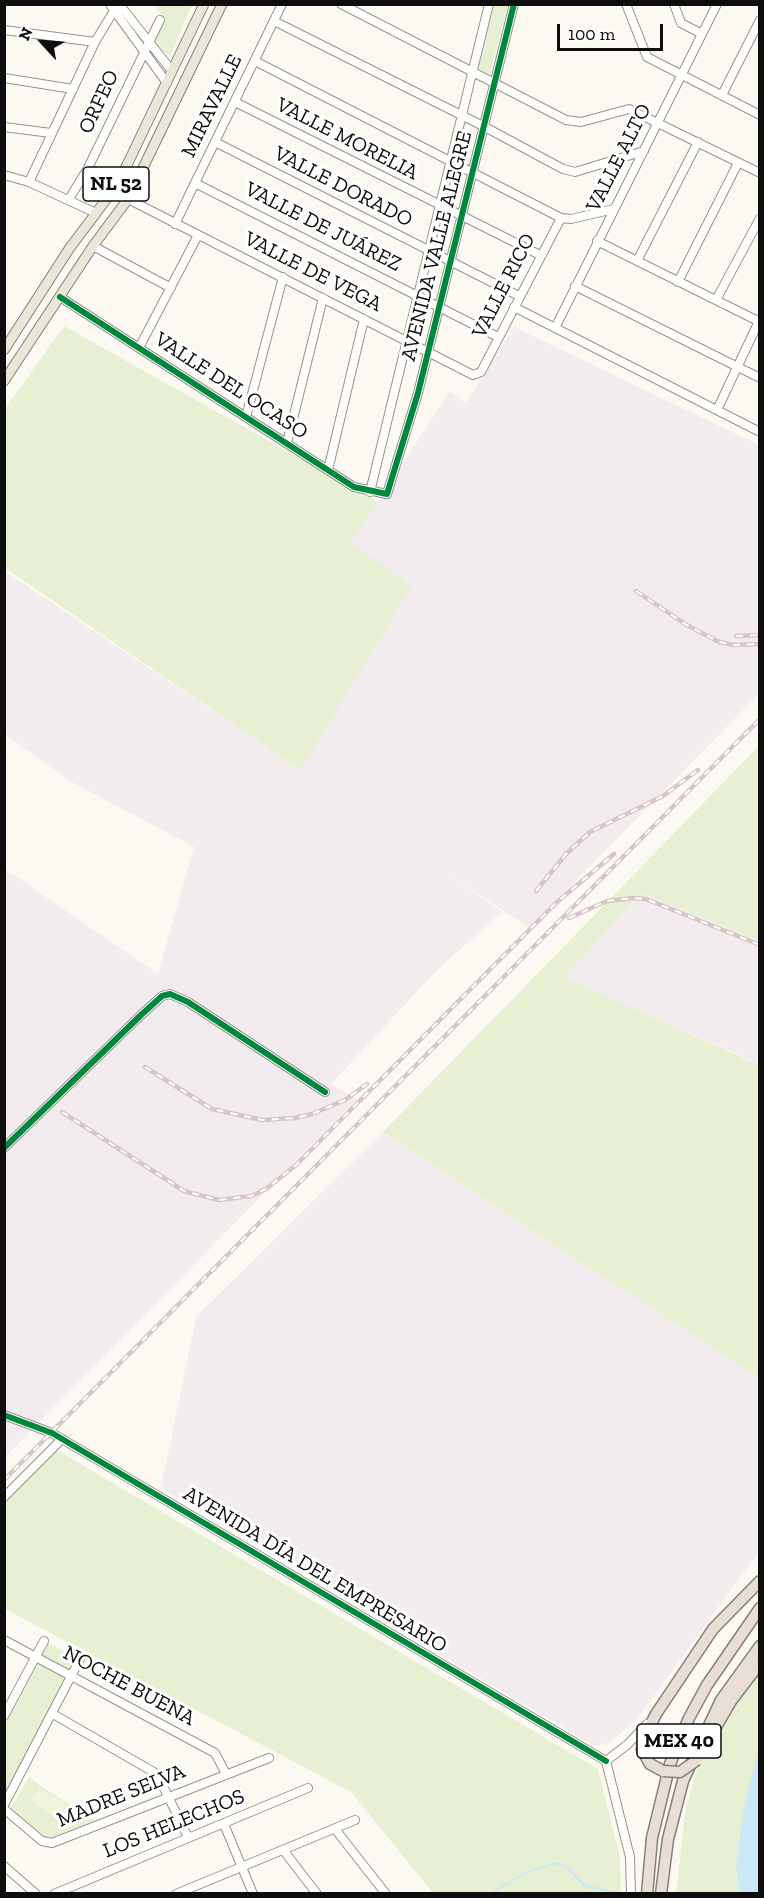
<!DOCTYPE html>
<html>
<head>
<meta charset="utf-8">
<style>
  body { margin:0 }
  #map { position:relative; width:764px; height:1898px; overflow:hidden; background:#fcf9f2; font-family:"Zilla Slab",serif }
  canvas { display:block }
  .frame { position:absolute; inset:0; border:6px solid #0e0e0e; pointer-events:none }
  .north { position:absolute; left:12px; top:12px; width:60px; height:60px; -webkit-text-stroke:4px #fff; paint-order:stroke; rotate:296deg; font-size:16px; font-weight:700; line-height:24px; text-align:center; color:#0e0e0e }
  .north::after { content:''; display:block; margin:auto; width:21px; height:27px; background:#0e0e0e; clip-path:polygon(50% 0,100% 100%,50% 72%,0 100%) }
  .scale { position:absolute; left:557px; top:24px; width:106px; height:27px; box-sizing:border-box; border:3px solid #0e0e0e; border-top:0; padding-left:8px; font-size:18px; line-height:21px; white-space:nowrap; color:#0e0e0e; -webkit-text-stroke:4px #fff; paint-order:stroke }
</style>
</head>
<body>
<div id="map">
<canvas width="764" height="1898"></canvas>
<div class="frame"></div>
<div class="north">N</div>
<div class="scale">100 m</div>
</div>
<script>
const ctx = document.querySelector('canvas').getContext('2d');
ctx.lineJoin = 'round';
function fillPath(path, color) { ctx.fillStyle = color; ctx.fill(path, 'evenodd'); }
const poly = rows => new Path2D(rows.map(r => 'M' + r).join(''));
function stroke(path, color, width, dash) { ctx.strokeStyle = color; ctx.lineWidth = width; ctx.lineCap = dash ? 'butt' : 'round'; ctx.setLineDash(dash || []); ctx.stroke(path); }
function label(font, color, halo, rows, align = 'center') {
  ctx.font = font + ' "Zilla Slab",serif'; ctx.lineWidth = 6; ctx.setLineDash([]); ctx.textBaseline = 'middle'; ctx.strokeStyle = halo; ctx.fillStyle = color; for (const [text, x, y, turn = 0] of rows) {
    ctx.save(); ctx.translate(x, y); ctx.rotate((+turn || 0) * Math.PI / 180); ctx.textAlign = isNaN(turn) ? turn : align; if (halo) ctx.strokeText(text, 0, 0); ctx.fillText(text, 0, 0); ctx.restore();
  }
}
const industrial = poly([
  [514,327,759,445,759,694,529,928,440,868,502,912,437,970,331,1084,357,1099,5,1457,5,869,158,974,194,847,68,780,5,734,5,571,300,770,351,543,450,391,466,403],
  [641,893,759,941,759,1064,563,977],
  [383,1132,759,1379,759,1551,638,1718,609,1743,594,1746,161,1488,196,1317]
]);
const green = poly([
  [154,5,192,5,170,56,154,43,163,17],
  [492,5,508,5,490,74,477,68],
  [64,326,378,502,351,543,412,586,300,770,5,568,5,409],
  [759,746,759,941,641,893,564,977,759,1065,759,1379,383,1132],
  [57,1450,598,1769,620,1857,621,1893,433,1893,351,1792,5,1609,5,1502],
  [44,1641,80,1659,5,1805,5,1716],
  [759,1661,759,1893,676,1894,686,1806,703,1753,722,1716],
  [29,1777,42,1787,95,1820,47,1839,11,1808]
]);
const pitch = poly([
  [39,1788,66,1804,57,1818,31,1801]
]);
const water = poly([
  [759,1750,759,1893,740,1893,736,1866,745,1801]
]);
const stream = poly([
  [490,1894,527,1872,556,1863,566,1866,585,1886,623,1894]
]);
const minor = poly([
  [119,4,172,71],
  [341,4,566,120,581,122,629,109,760,173],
  [626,4,647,57,760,115],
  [674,4,681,23,702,34],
  [111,6,167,83],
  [274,21,483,126,563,169,575,172,644,151],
  [4,30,95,42],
  [255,61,561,218,571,219,614,209],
  [4,78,73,89],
  [722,95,760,20],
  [235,102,540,255],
  [4,127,51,133],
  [215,142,519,296],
  [4,175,29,182,96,213],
  [29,182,95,42,118,4],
  [195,183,498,337],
  [69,199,88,168,160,20],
  [128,199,473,375,481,372,561,218],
  [175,224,282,4],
  [597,241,760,322],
  [93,246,171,288],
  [637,261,698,142],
  [678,282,738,163],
  [575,286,760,378],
  [60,297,354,487,387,494,418,393,514,4],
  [716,300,760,218],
  [514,307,760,432],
  [555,328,717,4],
  [140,346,198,235],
  [717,410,760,319],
  [246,417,283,277],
  [287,443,323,298],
  [328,470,364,319],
  [370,492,489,4],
  [4,1148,141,1015,162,996,170,994,188,1002,325,1092],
  [4,1415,52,1433,606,1761],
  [4,1497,62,1439],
  [4,1640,215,1753,226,1774],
  [53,1714,157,1774,188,1837],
  [4,1716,44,1641],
  [606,1761,630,1857,631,1894],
  [606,1761,627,1745,647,1724],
  [4,1805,80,1659],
  [4,1809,42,1841,52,1843,269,1758],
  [224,1824,253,1894],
  [335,1829,386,1894],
  [284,1851,317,1894],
  [4,1866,36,1894],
  [54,1894,308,1788],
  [176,1894,355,1820]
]);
const major = poly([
  [4,350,69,249,111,193,127,165,204,4],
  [4,381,93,246,128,199,222,4]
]);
const highway = poly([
  [709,1739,731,1701,760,1663],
  [663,1771,650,1764,642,1750,643,1740,656,1714,713,1629,760,1581],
  [647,1894,652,1838,670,1764,689,1718,707,1685,760,1608],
  [661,1894,668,1839,683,1781,721,1700,760,1646]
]);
const rail = poly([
  [636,591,685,624,719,642,734,645,760,644],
  [736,636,760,635],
  [536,891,566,854,590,832,663,796,698,770],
  [569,918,607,901,632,898,646,899,760,945],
  [145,1067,212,1109,262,1120,295,1118,312,1114,345,1100,367,1084],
  [62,1112,184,1191,219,1200,251,1196,266,1189,295,1166,557,902,614,854],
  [4,1480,760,719]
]);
const highwayBridge = poly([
  [663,1771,680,1772,697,1760]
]);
const cycleway = poly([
  [60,297,354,487,387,494,418,393,514,4],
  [4,1148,141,1015,162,996,170,994,188,1002,325,1092],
  [4,1415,52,1433,606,1761]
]);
const shields = [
  [116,184,66],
  [679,1741,84]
];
const shieldNames = [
  ["NL 52",116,184],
  ["MEX 40",679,1741]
];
const streetNames = [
  ["ORFEO",99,102,-65],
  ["MIRAVALLE",212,106,-64],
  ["VALLE MORELIA",347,139,27],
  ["VALLE ALTO",619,158,-63],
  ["VALLE DORADO",343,187,27],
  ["VALLE DE JUÁREZ",323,227,27],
  ["AVENIDA VALLE ALEGRE",437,246,-76],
  ["VALLE DE VEGA",313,272,27],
  ["VALLE RICO",504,286,-63],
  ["VALLE DEL OCASO",231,386,33],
  ["AVENIDA DÍA DEL EMPRESARIO",315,1570,31],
  ["NOCHE BUENA",129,1686,28],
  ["MADRE SELVA",121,1796,-22],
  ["LOS HELECHOS",174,1824,-22]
];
fillPath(industrial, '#f3ecef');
fillPath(green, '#e7f0d3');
fillPath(pitch, '#f0f4dd');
fillPath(water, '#cae8f5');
stroke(stream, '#cae8f5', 2);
stroke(minor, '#959491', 10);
stroke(major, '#82817e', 11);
stroke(highway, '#82817e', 13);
stroke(minor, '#fffefd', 8);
stroke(major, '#ece6d9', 9);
stroke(highway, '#e9ded6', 10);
stroke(rail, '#d8c5c7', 4.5);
stroke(rail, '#fff', 2, [7]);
stroke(highwayBridge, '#82817e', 13, []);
stroke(highwayBridge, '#e9ded6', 10);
stroke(cycleway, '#00873e', 6);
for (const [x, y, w] of shields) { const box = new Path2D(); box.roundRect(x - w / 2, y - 17, w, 34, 4.5); ctx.fillStyle = '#fff'; ctx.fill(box); stroke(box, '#0e0e0e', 1.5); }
label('bold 20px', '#0e0e0e', null, shieldNames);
label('21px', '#0e0e0e', '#fff', streetNames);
</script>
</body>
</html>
